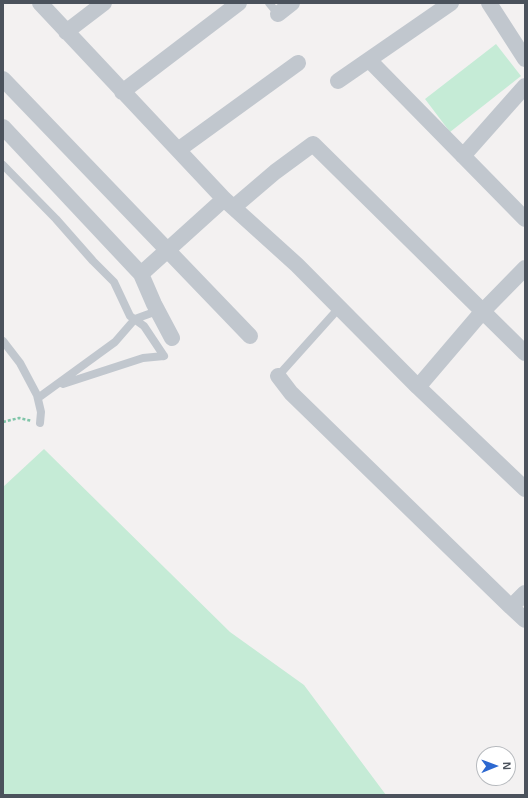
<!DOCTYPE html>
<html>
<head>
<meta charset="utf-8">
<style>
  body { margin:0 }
  #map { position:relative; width:528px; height:798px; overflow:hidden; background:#f3f1f1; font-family:Helvetica,sans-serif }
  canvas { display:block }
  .frame { position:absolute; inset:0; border:4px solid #4b525c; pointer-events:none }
  .north { position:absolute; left:476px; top:746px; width:40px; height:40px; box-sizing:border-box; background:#fff; border:1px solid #b7babe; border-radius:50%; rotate:89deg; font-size:11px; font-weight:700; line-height:16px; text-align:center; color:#4b525c }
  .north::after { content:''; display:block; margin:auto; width:14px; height:18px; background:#2d68d0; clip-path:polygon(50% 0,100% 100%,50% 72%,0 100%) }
</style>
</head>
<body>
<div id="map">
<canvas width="528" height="798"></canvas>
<div class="frame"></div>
<div class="north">N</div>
</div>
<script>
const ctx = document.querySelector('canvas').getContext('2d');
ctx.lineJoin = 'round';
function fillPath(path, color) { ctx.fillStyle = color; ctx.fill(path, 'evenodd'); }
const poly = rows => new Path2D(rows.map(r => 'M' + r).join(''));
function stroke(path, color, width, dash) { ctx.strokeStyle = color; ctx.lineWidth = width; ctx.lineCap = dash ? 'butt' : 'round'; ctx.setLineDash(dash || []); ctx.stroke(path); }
const green = poly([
  [496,44,521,76,450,132,425,99],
  [44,449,230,632,304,685,386,795,3,795,3,487]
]);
const path = poly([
  [3,422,19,418,32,421]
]);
const service = poly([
  [269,3,278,14],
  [3,165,56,219,93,261,114,282,130,316,144,326,164,356],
  [3,341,20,363,37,395,41,412,40,423],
  [278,376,339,308],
  [63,384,143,358,164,356],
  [38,398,115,342,135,319,157,311]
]);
const minor = poly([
  [40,3,224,199,297,265,418,387,525,489],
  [489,3,525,59],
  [278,14,292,3],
  [66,32,104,3],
  [369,60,525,219],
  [3,79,250,336],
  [338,81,451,3],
  [122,92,239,3],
  [3,127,141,274,154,304,172,338],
  [178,150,298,63],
  [463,156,525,86],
  [234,207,275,172,313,144,525,353],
  [141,274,224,199],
  [278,376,291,393,511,607],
  [418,387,482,312,525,268],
  [525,593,511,607,525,620]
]);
fillPath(green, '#c5ebd6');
stroke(path, '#80c5a9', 2.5, [3, 2]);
stroke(service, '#c1c7ce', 8);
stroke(minor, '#c1c7ce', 16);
</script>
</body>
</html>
